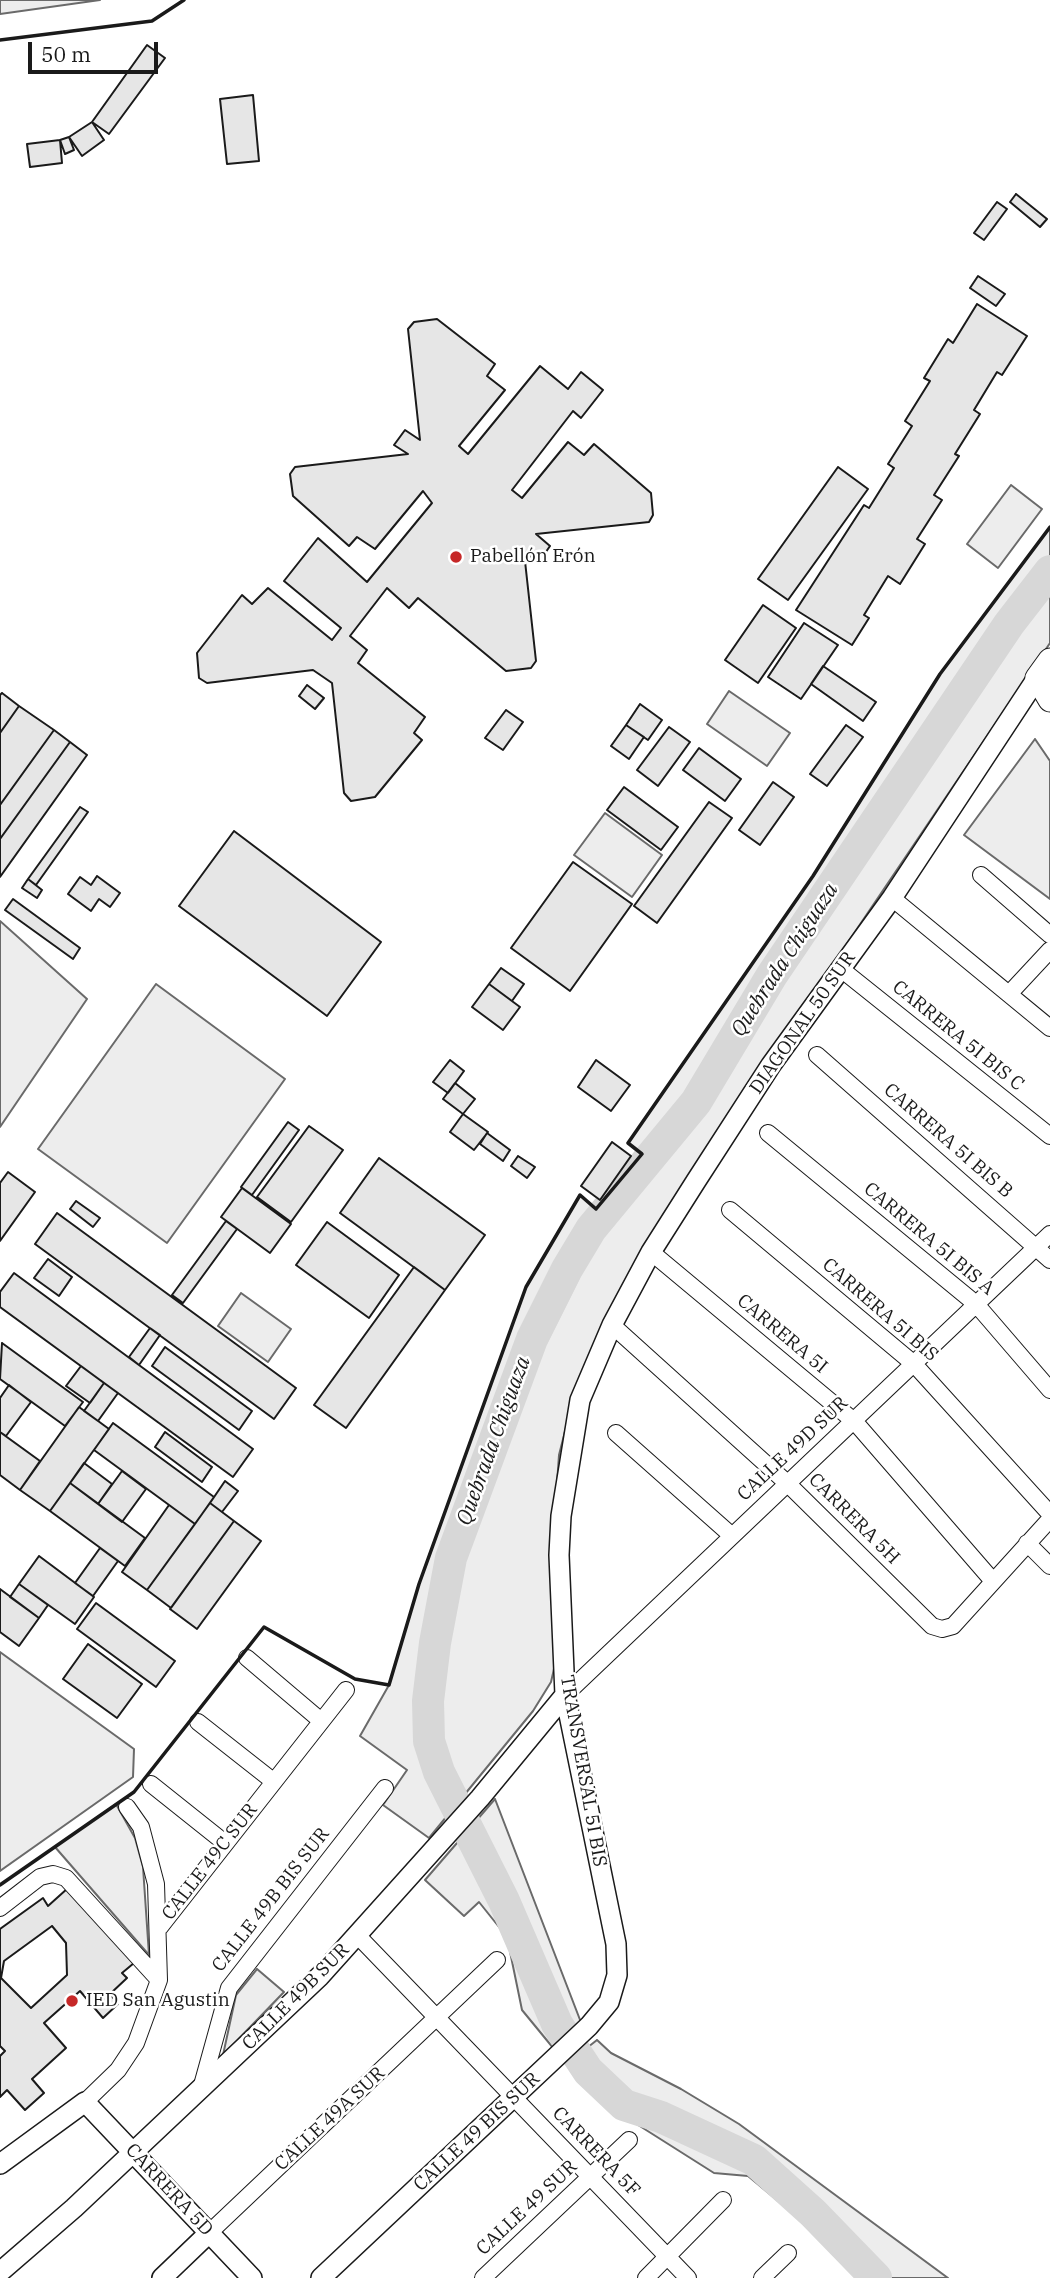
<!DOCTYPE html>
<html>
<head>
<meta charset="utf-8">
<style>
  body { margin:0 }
  #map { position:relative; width:1050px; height:2278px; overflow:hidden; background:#fff; font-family:"IBM Plex Serif",serif }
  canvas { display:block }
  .scale { position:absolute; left:28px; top:42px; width:130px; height:32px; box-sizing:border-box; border:4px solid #1a1a1a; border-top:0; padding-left:9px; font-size:21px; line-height:24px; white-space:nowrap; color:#1a1a1a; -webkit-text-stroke:5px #fff; paint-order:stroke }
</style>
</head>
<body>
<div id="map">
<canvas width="1050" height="2278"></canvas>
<div class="scale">50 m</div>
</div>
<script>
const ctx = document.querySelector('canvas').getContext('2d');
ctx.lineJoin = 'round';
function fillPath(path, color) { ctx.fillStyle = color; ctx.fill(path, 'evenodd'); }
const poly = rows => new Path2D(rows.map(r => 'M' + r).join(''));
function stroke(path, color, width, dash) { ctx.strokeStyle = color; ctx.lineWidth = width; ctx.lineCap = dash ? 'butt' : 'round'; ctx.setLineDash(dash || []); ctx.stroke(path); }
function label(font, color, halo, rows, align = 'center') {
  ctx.font = font + ' "IBM Plex Serif",serif'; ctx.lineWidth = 5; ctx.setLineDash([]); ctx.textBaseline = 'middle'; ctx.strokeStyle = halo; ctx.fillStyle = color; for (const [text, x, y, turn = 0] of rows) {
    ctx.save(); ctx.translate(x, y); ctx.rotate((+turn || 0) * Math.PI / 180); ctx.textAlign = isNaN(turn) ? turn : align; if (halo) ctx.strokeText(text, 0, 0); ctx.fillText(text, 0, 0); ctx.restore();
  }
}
const built = poly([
  [0,0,100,0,0,14,0,0],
  [1011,485,1042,509,998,568,967,544,1011,485],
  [1050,527,1050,643,813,994,577,1384,559,1455,554,1527,556,1660,551,1682,533,1711,429,1838,383,1805,407,1770,360,1736,389,1685,419,1584,526,1287,580,1195,596,1209,642,1155,628,1143,813,876,940,674,1050,527],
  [729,691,790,733,767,766,707,724,729,691],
  [1035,739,1050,761,1050,899,964,835,1035,739],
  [605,813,662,855,632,897,574,855,605,813],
  [0,921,87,999,0,1127,0,921],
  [156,984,285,1079,167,1243,38,1149,156,984],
  [241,1293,291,1329,268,1362,218,1326,241,1293],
  [0,1652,134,1749,133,1777,0,1871,0,1652],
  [495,1799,582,2025,554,2049,522,2010,507,1937,479,1902,464,1916,425,1880,495,1799],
  [116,1804,135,1838,143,1867,149,1955,55,1847,116,1804],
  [257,1969,284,1992,223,2055,236,1995,257,1969],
  [597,2040,611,2053,681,2089,739,2124,948,2278,860,2278,790,2211,748,2176,714,2173,635,2123,569,2062,597,2040]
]);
const river = poly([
  [876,2278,813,2213,754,2160,661,2117,624,2105,588,2071,557,2024,504,1901,439,1772,429,1741,428,1701,435,1643,451,1558,532,1339,567,1269,591,1229,696,1102,772,975,1009,624,1050,571]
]);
const building = poly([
  [147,45,165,58,109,134,92,122,147,45],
  [253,95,259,161,227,164,220,99,253,95],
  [92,122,104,140,82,156,69,137,92,122],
  [69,137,74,150,65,154,60,140,69,137],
  [60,140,62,163,30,167,27,144,60,140],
  [1016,194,1047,219,1040,227,1010,202,1016,194],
  [997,202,1007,209,984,240,974,233,997,202],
  [978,276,1005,294,996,306,970,288,978,276],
  [977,304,1027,336,1002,375,997,372,974,410,980,414,955,454,959,456,934,495,942,500,917,539,925,544,900,584,888,576,864,615,869,618,852,645,796,610,864,505,869,508,894,468,888,464,912,426,905,421,930,381,924,378,948,339,953,343,977,304],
  [437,319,495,364,487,376,505,390,459,446,468,454,540,366,568,389,581,372,603,390,581,418,573,411,512,490,522,498,568,442,584,455,594,444,651,493,653,515,649,522,536,534,550,546,539,562,524,552,536,661,531,668,506,671,418,598,409,608,387,588,350,636,367,650,358,663,425,717,414,733,422,740,375,797,351,801,344,793,332,683,313,670,207,683,199,678,197,653,242,595,252,604,268,588,332,640,341,628,284,581,318,538,367,582,432,503,423,491,375,549,357,537,349,546,293,496,290,474,295,467,408,454,394,445,405,430,420,440,408,329,414,322,437,319],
  [838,467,868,489,788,600,758,579,838,467],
  [763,605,796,628,758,683,725,660,763,605],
  [804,623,838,645,801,699,768,677,804,623],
  [823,666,876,702,863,721,811,684,823,666],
  [307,685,324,698,315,709,299,696,307,685],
  [2,693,19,706,0,733,0,695,2,693],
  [640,704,662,720,648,740,626,725,640,704],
  [19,706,54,730,0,805,0,733,19,706],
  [506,710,523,722,503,750,485,738,506,710],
  [626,725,644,737,629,759,611,746,626,725],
  [846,725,863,737,827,786,810,774,846,725],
  [669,727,690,742,658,786,637,770,669,727],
  [54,730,70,742,0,839,0,805,54,730],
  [70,742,87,755,0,877,0,839,70,742],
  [699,748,741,779,725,801,683,770,699,748],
  [773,782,794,797,760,845,739,830,773,782],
  [624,787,678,827,661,850,607,810,624,787],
  [709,802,732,818,657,923,634,906,709,802],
  [80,807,88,812,36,885,28,879,80,807],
  [234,831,381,942,327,1016,179,906,234,831],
  [573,862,632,904,570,991,511,948,573,862],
  [97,876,120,893,110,907,99,899,91,911,68,894,80,877,91,885,97,876],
  [28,879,42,890,37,898,22,888,28,879],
  [13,899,80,948,73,959,5,910,13,899],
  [501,968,524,984,512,1001,489,984,501,968],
  [489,984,520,1007,503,1030,472,1007,489,984],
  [450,1060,464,1071,448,1093,433,1082,450,1060],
  [596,1060,630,1085,611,1111,578,1087,596,1060],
  [455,1083,475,1099,463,1114,443,1099,455,1083],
  [463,1114,488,1132,474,1150,450,1132,463,1114],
  [288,1122,299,1130,252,1195,241,1187,288,1122],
  [309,1126,343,1150,291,1222,257,1197,309,1126],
  [487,1133,510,1150,503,1161,480,1144,487,1133],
  [612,1142,631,1156,600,1200,581,1186,612,1142],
  [518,1156,535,1167,527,1178,511,1166,518,1156],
  [379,1158,485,1235,445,1290,340,1213,379,1158],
  [8,1172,35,1192,0,1241,0,1183,8,1172],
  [242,1188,291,1224,270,1253,221,1217,242,1188],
  [76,1201,100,1218,93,1227,70,1209,76,1201],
  [57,1213,296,1388,274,1419,35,1244,57,1213],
  [226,1221,237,1229,183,1303,172,1295,226,1221],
  [327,1222,399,1275,369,1318,296,1265,327,1222],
  [48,1259,72,1277,59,1296,34,1278,48,1259],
  [414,1267,445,1290,346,1428,314,1405,414,1267],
  [14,1273,253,1449,233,1477,0,1307,0,1292,14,1273],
  [150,1328,160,1335,139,1365,129,1357,150,1328],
  [2,1343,83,1402,65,1426,0,1379,2,1343],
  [165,1347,252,1411,239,1430,152,1366,165,1347],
  [81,1366,104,1383,90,1403,66,1386,81,1366],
  [104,1383,118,1393,98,1421,84,1411,104,1383],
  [9,1385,31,1402,6,1436,0,1432,0,1398,9,1385],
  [79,1407,109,1429,50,1511,20,1490,79,1407],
  [113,1423,214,1497,195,1524,94,1450,113,1423],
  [0,1432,40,1461,20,1490,0,1475,0,1432],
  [165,1432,212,1467,202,1482,155,1447,165,1432],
  [84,1463,112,1484,98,1504,70,1483,84,1463],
  [122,1471,146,1489,122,1522,98,1504,122,1471],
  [225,1481,238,1491,222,1512,210,1503,225,1481],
  [70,1483,145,1538,125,1566,50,1511,70,1483],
  [210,1503,234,1521,171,1608,147,1590,210,1503],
  [169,1505,195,1524,147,1590,122,1572,169,1505],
  [234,1521,261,1541,197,1629,170,1609,234,1521],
  [100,1548,118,1561,93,1596,75,1583,100,1548],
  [39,1556,94,1597,75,1624,19,1584,39,1556],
  [19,1584,48,1605,39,1618,10,1597,19,1584],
  [0,1589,39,1618,19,1646,0,1632,0,1589],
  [96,1603,175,1661,156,1687,77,1629,96,1603],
  [88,1644,142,1684,117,1718,63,1679,88,1644],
  [68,1888,134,1963,122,1973,127,1978,110,1994,118,2004,103,2018,80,1991,44,2023,66,2048,32,2079,44,2093,25,2110,7,2090,0,2097,0,2056,5,2051,0,2046,0,1929,43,1898,48,1906,68,1888],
  [52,1926,66,1943,67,1975,31,2008,1,1978,4,1961,52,1926]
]);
const minor = poly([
  [981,875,1050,935],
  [892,898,1050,1028],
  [841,969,1050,1136],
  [1009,994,1050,950],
  [817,1055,1050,1260],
  [768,1133,976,1304,1050,1390],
  [730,1210,914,1364,1050,1514],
  [651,1252,855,1422,992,1580],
  [612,1325,787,1483,932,1626,942,1629,953,1626,1050,1519],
  [616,1433,731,1535],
  [1027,1543,1050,1566],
  [247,1658,320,1720],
  [565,1695,1050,1234],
  [198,1722,273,1781],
  [151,1784,225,1843],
  [0,1908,40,1877,53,1874,66,1878,159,1980],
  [160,1927,346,1690],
  [357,1935,688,2278],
  [201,2089,229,1988,385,1788],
  [85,2102,118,2070,136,2043,159,1980,156,1884,141,1827,127,1807],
  [209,2233,497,1960],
  [483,2278,629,2140],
  [646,2278,723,2200],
  [762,2278,788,2253]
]);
const tertiary = poly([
  [0,2164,85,2102,252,2278],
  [0,2272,74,2208,320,1976,480,1798,565,1695],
  [162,2278,209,2233],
  [321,2278,589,2026,609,2002,617,1975,616,1944,565,1695,559,1555,561,1516,580,1400,612,1325,651,1252,696,1181,771,1065,892,898,1037,678]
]);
const secondary = poly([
  [1050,660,1037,678,1050,700]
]);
const wall = poly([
  [0,40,152,21,184,0],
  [0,1885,134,1792,264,1627,355,1679,389,1685,419,1584,526,1287,580,1195,596,1209,642,1154,628,1143,813,876,940,674,1050,527]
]);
const markers = [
  [456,557,7,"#c62828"],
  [72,2001,7,"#c62828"]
];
const poiNames = [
  ["Pabellón Erón",470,557],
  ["IED San Agustin",86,2001]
];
const streetNames = [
  ["DIAGONAL 50 SUR",803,1023,-55],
  ["CARRERA 5I BIS C",958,1036,39],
  ["CARRERA 5I BIS B",948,1141,41],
  ["CARRERA 5I BIS A",929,1239,40],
  ["CARRERA 5I BIS",880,1310,41],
  ["CARRERA 5I",782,1334,40],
  ["CALLE 49D SUR",793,1449,-43],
  ["CARRERA 5H",854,1519,45],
  ["TRANSVERSAL 5I BIS",583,1771,80],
  ["CALLE 49C SUR",210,1862,-52],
  ["CALLE 49B BIS SUR",271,1900,-52],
  ["CALLE 49B SUR",296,1997,-45],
  ["CALLE 49A SUR",330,2119,-43],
  ["CALLE 49 BIS SUR",477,2132,-43],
  ["CARRERA 5F",596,2152,46],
  ["CARRERA 5D",169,2190,47],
  ["CALLE 49 SUR",527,2208,-43]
];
const waterNames = [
  ["Quebrada Chiguaza",785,960,-57],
  ["Quebrada Chiguaza",494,1441,-70]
];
fillPath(built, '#ededed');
stroke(built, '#6a6a6a', 2);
stroke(river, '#d7d7d7', 32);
fillPath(building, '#e6e6e6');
stroke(building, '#1a1a1a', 2);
stroke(minor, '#1a1a1a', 18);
stroke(tertiary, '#1a1a1a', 22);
stroke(secondary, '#1a1a1a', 25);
stroke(minor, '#fff', 16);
stroke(tertiary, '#fff', 19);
stroke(secondary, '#fff', 23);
stroke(wall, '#1a1a1a', 3.5);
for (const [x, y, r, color] of markers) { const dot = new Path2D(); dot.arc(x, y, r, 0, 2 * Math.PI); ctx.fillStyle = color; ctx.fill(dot); stroke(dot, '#fff', 2.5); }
label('19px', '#1a1a1a', '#fff', poiNames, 'left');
label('19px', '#1a1a1a', '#fff', streetNames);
label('italic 21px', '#1a1a1a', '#fff', waterNames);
</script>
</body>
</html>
